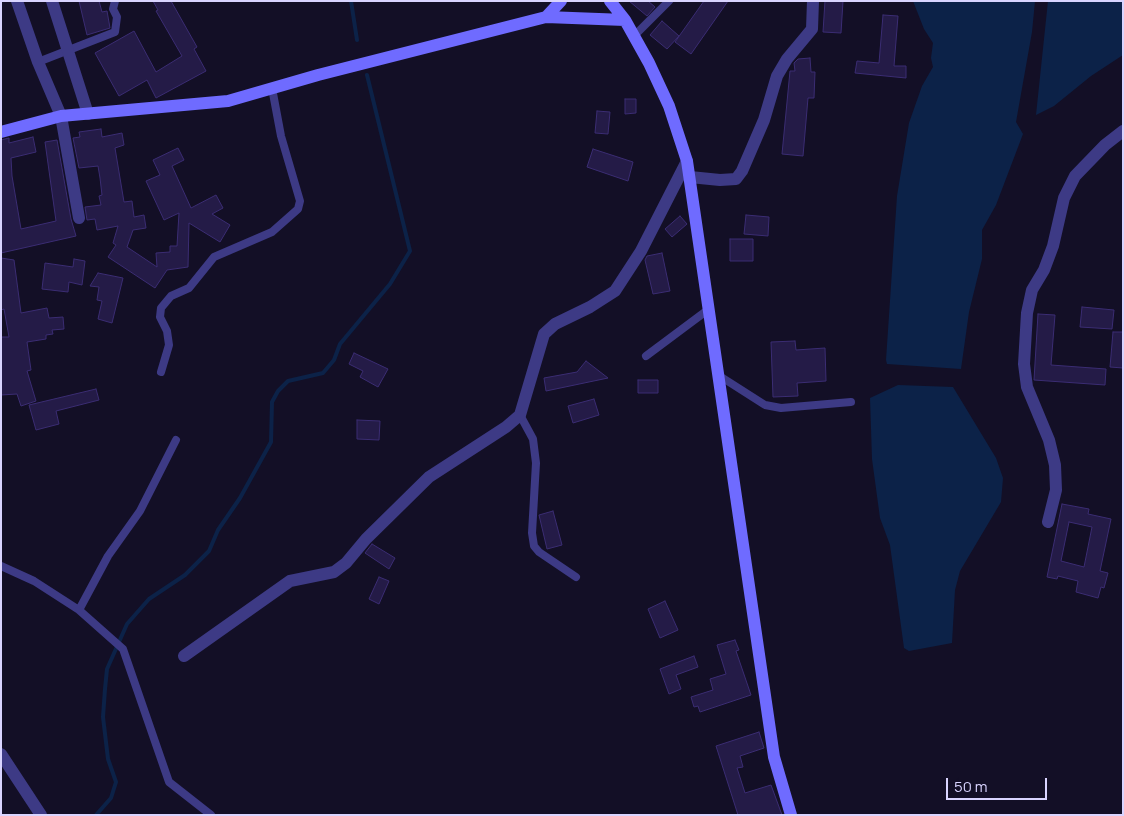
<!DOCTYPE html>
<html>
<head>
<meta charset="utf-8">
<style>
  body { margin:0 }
  #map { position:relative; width:1124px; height:816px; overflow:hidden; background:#130f26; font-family:Manrope,sans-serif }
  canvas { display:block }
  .frame { position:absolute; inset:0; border:2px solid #d9d4ff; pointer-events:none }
  .scale { position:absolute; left:946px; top:778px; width:101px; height:22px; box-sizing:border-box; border:2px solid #d9d4ff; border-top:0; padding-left:6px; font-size:15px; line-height:18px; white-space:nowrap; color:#d9d4ff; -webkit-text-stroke:4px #130f26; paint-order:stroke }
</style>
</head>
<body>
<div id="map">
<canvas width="1124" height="816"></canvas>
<div class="frame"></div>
<div class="scale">50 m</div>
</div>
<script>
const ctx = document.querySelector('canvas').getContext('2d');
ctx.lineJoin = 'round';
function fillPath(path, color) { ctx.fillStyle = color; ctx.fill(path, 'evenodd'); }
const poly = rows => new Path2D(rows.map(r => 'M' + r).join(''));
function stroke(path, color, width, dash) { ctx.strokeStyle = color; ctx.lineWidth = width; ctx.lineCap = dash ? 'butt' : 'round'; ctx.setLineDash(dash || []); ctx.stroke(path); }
const water = poly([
  [913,1,1035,1,1032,32,1016,122,1023,134,996,205,982,230,982,259,969,312,961,369,887,364,886,360,897,196,909,123,922,86,933,67,931,58,933,43,924,29],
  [1048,1,1123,1,1123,55,1091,76,1054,106,1036,115],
  [898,385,953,387,996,458,1003,478,1001,502,960,571,955,590,952,643,909,651,904,648,890,545,880,518,872,459,870,398]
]);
const stream = poly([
  [351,1,357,40],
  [96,815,111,798,116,782,108,759,103,717,105,689,107,669,127,624,149,599,185,575,209,551,218,530,240,498,271,442,272,402,278,391,288,381,323,373,334,360,340,344,390,284,410,251,367,75]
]);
const building = poly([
  [79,1,99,1,102,12,107,11,110,28,87,35,79,1],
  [153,1,171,1,197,47,194,49,206,71,156,98,147,80,119,96,95,53,134,31,156,72,182,56,156,11,158,10,153,1],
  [629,1,648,1,655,7,647,16,629,1],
  [704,1,728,1,691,54,675,42,704,1],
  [825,1,843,1,841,33,823,32,825,1],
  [883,15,898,16,894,66,906,66,906,78,855,73,857,61,879,63,883,15],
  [662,21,679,36,667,49,650,35,662,21],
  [810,58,811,72,815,72,814,98,808,98,803,156,782,154,790,71,795,71,794,63,798,59,810,58],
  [625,99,636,99,636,113,625,114,625,99],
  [597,111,610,112,608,134,595,133,597,111],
  [101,129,102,137,122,133,124,145,115,148,124,202,132,201,134,217,144,215,146,228,133,230,127,247,157,267,156,253,170,252,170,246,177,246,179,213,164,220,146,181,160,175,153,160,178,148,184,160,172,166,191,208,216,195,223,208,212,214,230,225,220,242,189,223,188,267,167,270,155,288,108,257,116,245,113,243,118,226,97,230,95,219,87,220,85,207,101,205,99,196,102,195,100,178,98,166,79,168,73,138,80,137,79,132,101,129],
  [33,137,36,152,11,158,12,176,21,229,56,221,45,142,57,140,71,219,76,236,1,253,1,140,9,138,9,143,33,137],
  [593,149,633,162,628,181,587,167,593,149],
  [746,215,769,217,768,236,744,234,746,215],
  [680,216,687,224,672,237,665,229,680,216],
  [730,239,753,239,753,261,730,261,730,239],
  [662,253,670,291,653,294,645,260,647,256,662,253],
  [1,258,14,260,21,313,47,308,49,318,63,317,64,329,52,330,53,334,46,335,46,339,27,342,31,370,27,371,36,401,21,406,17,394,1,395,1,337,9,337,4,309,1,310,1,258],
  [74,259,85,261,82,285,69,282,68,292,42,289,45,263,73,267,74,259],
  [98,273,123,278,112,323,98,319,102,301,97,300,99,287,90,286,98,273],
  [1082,307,1114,310,1112,329,1080,327,1082,307],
  [1038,314,1055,315,1051,365,1106,369,1105,385,1034,380,1038,314],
  [1113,332,1123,332,1123,368,1110,367,1113,332],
  [795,341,796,350,825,348,826,381,797,383,798,396,773,397,771,342,795,341],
  [354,353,388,369,378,387,360,377,363,371,349,364,354,353],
  [586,361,608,378,546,391,544,378,577,372,586,361],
  [638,380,658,380,658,393,638,393,638,380],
  [96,389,99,400,56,411,59,424,36,430,29,405,96,389],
  [594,399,599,415,573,423,568,406,594,399],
  [357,420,380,421,379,440,357,439,357,420],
  [1062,504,1089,509,1088,514,1111,519,1100,571,1108,573,1104,588,1101,587,1098,598,1076,592,1078,581,1058,576,1057,579,1047,577,1062,504],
  [1069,522,1092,527,1084,567,1061,561,1069,522],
  [553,511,562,545,547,549,539,515,553,511],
  [372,544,395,558,389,569,365,553,372,544],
  [379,577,389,581,379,604,369,599,379,577],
  [665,601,678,630,660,638,648,609,665,601],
  [735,640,739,650,736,651,751,695,700,712,698,706,694,707,691,697,713,690,710,679,726,674,717,645,735,640],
  [694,656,698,667,676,675,681,689,669,694,660,669,694,656],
  [759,732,764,748,740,756,743,767,737,768,745,793,771,785,782,815,738,815,716,746,759,732]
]);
const lane = poly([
  [634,36,669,1],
  [38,62,115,32,117,17,113,9,115,1],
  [646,356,709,309],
  [161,372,169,345,167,331,160,317,161,308,171,296,189,288,214,257,272,232,298,209,300,201,281,136,272,88],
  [718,375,765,405,781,408,851,402],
  [520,415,533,439,536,463,532,533,534,546,539,552,576,577],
  [1,566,34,581,79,610,123,649,169,782,211,815],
  [79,610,108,556,140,511,176,440]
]);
const street = poly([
  [17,1,38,62,61,116,79,218],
  [52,1,88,114],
  [690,177,720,180,736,179,742,171,764,120,777,76,787,59,812,29,813,1],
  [1048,522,1056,490,1055,465,1049,440,1027,387,1024,364,1027,313,1032,290,1044,270,1053,246,1064,198,1075,176,1105,145,1123,131],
  [184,656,290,581,334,572,346,563,366,539,429,477,506,427,520,415,544,334,555,324,590,307,615,291,641,251,687,161],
  [1,754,41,815]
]);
const secondary = poly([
  [610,1,625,20,649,63,669,106,687,161,774,757,791,815],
  [546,17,561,1],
  [1,132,61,116,228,101,318,75,546,17,625,20]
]);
fillPath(water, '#0c2248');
stroke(stream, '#0c2248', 4);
fillPath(building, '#241b47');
stroke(building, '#3b2d73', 1);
stroke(lane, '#3d3a85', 8);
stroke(street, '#3d3a85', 12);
stroke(secondary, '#6f6bff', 12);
</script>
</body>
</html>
